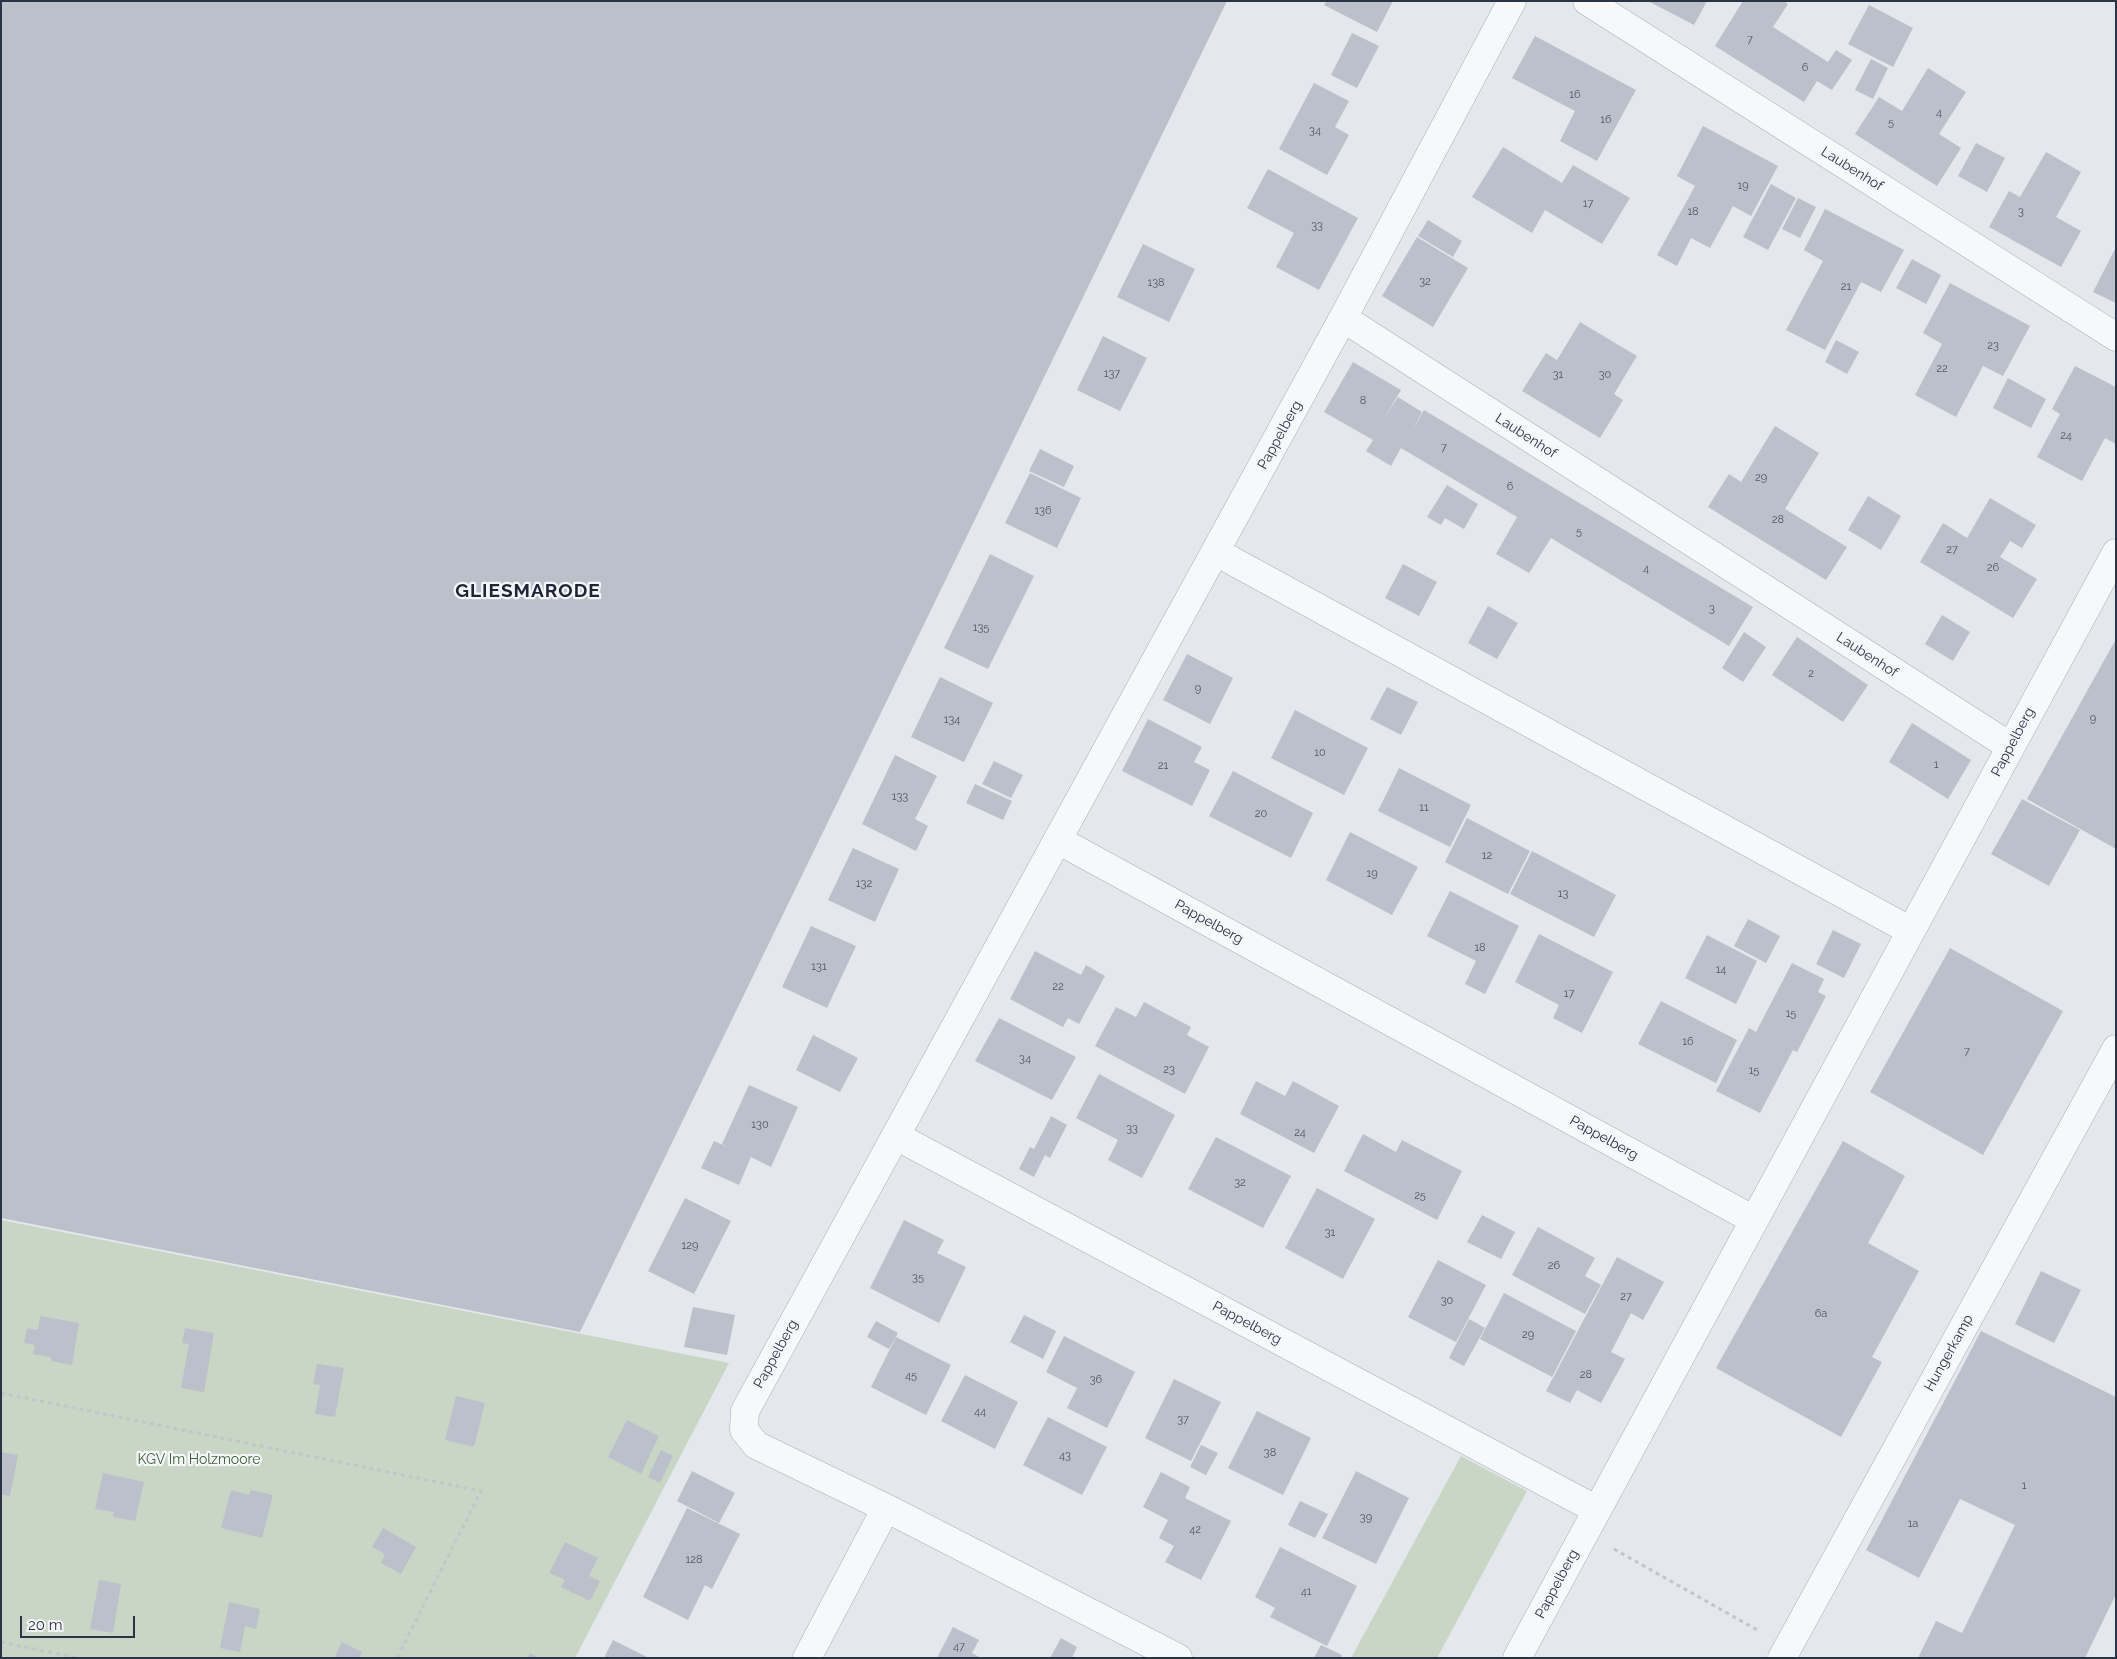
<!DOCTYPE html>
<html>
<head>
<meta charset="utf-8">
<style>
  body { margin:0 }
  #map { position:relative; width:2117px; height:1659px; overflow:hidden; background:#e4e7ec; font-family:Raleway,sans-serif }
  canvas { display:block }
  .frame { position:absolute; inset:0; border:2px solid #2b3445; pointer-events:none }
  .scale { position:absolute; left:20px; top:1616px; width:115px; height:22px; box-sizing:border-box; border:2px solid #2b3445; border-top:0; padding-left:6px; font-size:15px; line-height:18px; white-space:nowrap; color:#2b3445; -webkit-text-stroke:4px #f4f6f9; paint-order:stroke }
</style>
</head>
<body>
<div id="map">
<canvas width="2117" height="1659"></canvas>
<div class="frame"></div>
<div class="scale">20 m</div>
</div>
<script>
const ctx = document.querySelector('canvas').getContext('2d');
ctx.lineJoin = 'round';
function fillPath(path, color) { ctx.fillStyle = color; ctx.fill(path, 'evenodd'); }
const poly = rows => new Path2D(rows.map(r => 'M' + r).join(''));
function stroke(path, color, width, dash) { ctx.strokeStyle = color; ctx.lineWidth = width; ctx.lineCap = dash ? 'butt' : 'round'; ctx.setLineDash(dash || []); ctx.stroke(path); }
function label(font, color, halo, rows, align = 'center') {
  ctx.font = font + ' Raleway,sans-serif'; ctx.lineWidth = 4.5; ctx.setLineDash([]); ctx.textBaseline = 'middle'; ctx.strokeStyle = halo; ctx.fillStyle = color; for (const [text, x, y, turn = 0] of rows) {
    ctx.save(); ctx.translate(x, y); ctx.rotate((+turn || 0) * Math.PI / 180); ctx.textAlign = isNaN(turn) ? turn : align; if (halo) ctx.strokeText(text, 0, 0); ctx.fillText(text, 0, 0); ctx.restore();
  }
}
const green = poly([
  [1,1220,729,1363,575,1658,1,1658],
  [1461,1456,1527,1491,1437,1658,1351,1658]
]);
const building = poly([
  [1,1,1227,1,580,1332,1,1218],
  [1327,1,1393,1,1377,32,1324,5],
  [1648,1,1707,1,1694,25],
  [1743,1,1784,1,1788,4,1773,27,1828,62,1836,50,1852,60,1832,90,1817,81,1804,102,1715,46],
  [1869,5,1913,28,1893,67,1848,44],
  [1352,33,1379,46,1357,88,1331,75],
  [1535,36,1636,90,1597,161,1560,141,1575,111,1512,78],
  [1871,59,1888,68,1873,99,1855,90],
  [1928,68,1966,92,1939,134,1961,148,1937,186,1855,134,1879,97,1902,111],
  [1314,83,1349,101,1335,127,1349,135,1327,175,1279,149],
  [1703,126,1778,166,1751,216,1733,206,1710,248,1691,238,1677,266,1657,255,1695,186,1677,176],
  [1976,143,2005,158,1987,192,1958,176],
  [1503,147,1562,183,1573,165,1630,198,1602,244,1545,210,1532,233,1472,197],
  [2046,152,2081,172,2056,217,2081,231,2061,267,1989,227,2009,191,2020,197],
  [1268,169,1358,218,1319,290,1276,267,1294,233,1247,208],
  [1771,184,1796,198,1768,250,1743,237],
  [1798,198,1816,207,1800,238,1782,229],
  [1825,209,1904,250,1881,292,1861,282,1825,350,1786,330,1823,261,1804,250],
  [1428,220,1462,241,1453,257,1418,236],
  [1417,237,1468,268,1433,327,1382,296],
  [1143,244,1195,269,1169,322,1117,297],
  [2116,247,2116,303,2093,292],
  [1912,259,1941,275,1926,304,1896,288],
  [1950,283,2030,326,2003,376,1983,366,1956,417,1915,395,1942,344,1923,333],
  [1580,322,1637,356,1614,394,1623,400,1600,438,1522,391,1546,353,1557,360],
  [1103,336,1147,358,1120,411,1077,390],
  [1836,340,1859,352,1847,374,1825,362],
  [1353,362,1401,390,1382,422,1398,397,1422,412,1413,430,1424,410,1753,607,1729,646,1551,538,1529,573,1496,554,1517,517,1401,448,1391,466,1366,451,1373,440,1324,412],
  [2075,366,2116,387,2116,444,2105,438,2082,481,2037,457,2060,414,2052,409],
  [2008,378,2046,399,2031,428,1993,408],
  [1775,426,1819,453,1785,509,1847,547,1826,580,1708,507,1729,474,1741,482],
  [1040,449,1074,466,1064,487,1029,471],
  [1030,473,1081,498,1057,548,1005,523],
  [1447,485,1478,504,1464,529,1445,518,1441,525,1427,517],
  [1868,496,1901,516,1881,550,1848,530],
  [1990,498,2036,525,2022,548,2010,541,2000,557,2037,579,2013,618,1920,562,1943,523,1967,538],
  [990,554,1034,576,988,669,944,648],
  [1403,564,1437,582,1419,616,1385,598],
  [1488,606,1518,623,1497,659,1468,643],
  [1942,615,1970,632,1953,661,1925,644],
  [1744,632,1766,647,1743,682,1722,668],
  [1797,637,1868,685,1843,722,1772,675],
  [2116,639,2116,849,2027,799],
  [1187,654,1233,678,1210,724,1163,700],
  [940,677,993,703,964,762,911,737],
  [1387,687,1418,702,1401,735,1370,719],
  [1295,710,1368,748,1344,795,1271,758],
  [1148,719,1202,747,1194,762,1210,770,1192,806,1122,771],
  [1912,723,1971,760,1948,799,1889,762],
  [895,755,937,776,915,819,928,826,916,851,862,824],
  [994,761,1023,775,1011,798,982,784],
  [1399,768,1471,805,1450,847,1378,811],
  [1233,771,1313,813,1291,858,1209,816],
  [975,784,1012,801,1003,820,966,803],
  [2022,799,2080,830,2049,886,1991,854],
  [1467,818,1530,851,1508,894,1445,862],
  [1350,832,1418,867,1392,915,1326,880],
  [853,848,899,869,875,922,828,900],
  [1532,851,1616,895,1594,937,1510,894],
  [1450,891,1519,926,1485,994,1465,984,1476,961,1427,936],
  [1748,919,1780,936,1766,963,1734,946],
  [811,926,856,946,827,1008,782,987],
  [1833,930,1861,944,1844,978,1816,964],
  [1539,934,1613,972,1582,1033,1553,1018,1559,1005,1515,982],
  [1707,935,1757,961,1736,1004,1685,978],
  [1950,948,2063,1011,1983,1155,1870,1092],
  [1035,951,1081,975,1086,965,1105,976,1079,1024,1068,1018,1063,1027,1010,999],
  [1792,963,1824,979,1818,992,1826,996,1797,1052,1793,1050,1760,1113,1716,1091,1749,1028,1756,1032],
  [1661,1001,1737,1040,1716,1083,1638,1044],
  [1144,1002,1191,1027,1187,1035,1209,1047,1185,1094,1095,1046,1116,1007,1136,1017],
  [999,1018,1076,1057,1052,1100,975,1061],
  [813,1035,858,1058,840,1092,796,1070],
  [1099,1074,1175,1115,1142,1178,1108,1160,1118,1140,1076,1118],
  [1256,1081,1285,1096,1293,1081,1339,1106,1314,1153,1240,1114],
  [749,1085,798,1107,771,1167,751,1157,739,1185,701,1168,714,1141,730,1148,722,1144],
  [1051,1116,1067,1125,1050,1158,1045,1155,1034,1177,1019,1169,1030,1147,1034,1149],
  [1363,1134,1396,1152,1402,1140,1462,1171,1437,1220,1344,1171],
  [1216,1137,1291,1176,1263,1228,1188,1189],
  [1843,1141,1905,1176,1868,1243,1919,1271,1872,1357,1882,1362,1841,1437,1716,1368],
  [1317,1188,1375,1219,1343,1279,1285,1248],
  [685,1198,731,1221,694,1294,648,1271],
  [1482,1215,1515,1232,1501,1259,1467,1242],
  [904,1220,944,1240,937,1253,966,1267,939,1323,870,1288],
  [1538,1227,1595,1258,1585,1276,1601,1285,1585,1314,1512,1275],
  [1617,1257,1664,1282,1643,1320,1631,1313,1611,1352,1625,1359,1601,1403,1577,1390,1570,1403,1546,1391],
  [1438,1260,1486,1285,1456,1342,1408,1317],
  [2041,1271,2081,1290,2054,1343,2015,1324],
  [1504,1293,1576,1331,1552,1377,1480,1339],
  [693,1307,735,1315,727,1355,684,1347],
  [1024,1315,1056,1331,1043,1359,1010,1342],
  [40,1316,79,1323,72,1365,51,1361,51,1357,33,1354,35,1345,24,1343,27,1328,38,1330],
  [1469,1319,1485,1328,1464,1366,1449,1358],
  [876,1321,898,1333,889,1349,867,1337],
  [185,1328,214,1333,204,1392,181,1388,189,1344,182,1343],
  [1981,1331,2116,1397,2116,1594,2085,1658,1918,1658,1936,1621,1962,1633,2015,1525,1960,1499,1919,1578,1866,1550],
  [1064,1336,1135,1372,1107,1428,1067,1408,1077,1388,1046,1372],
  [896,1337,951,1365,926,1415,871,1387],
  [317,1364,344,1368,335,1417,315,1414,320,1385,313,1384],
  [965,1375,1018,1402,995,1449,941,1421],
  [1174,1379,1221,1402,1191,1461,1145,1438],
  [456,1396,485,1403,474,1447,445,1440],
  [1257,1411,1311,1438,1283,1495,1228,1468],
  [1048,1417,1107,1447,1082,1495,1023,1465],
  [627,1420,659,1436,641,1474,608,1457],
  [1201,1445,1218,1453,1206,1475,1190,1467],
  [661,1450,673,1456,660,1483,648,1477],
  [1,1452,18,1455,10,1496,1,1494],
  [692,1471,735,1493,719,1523,677,1501],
  [1356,1471,1409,1498,1376,1564,1322,1538],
  [1161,1472,1190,1487,1185,1498,1231,1521,1201,1580,1165,1562,1174,1546,1159,1538,1168,1520,1143,1507],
  [103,1473,144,1482,135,1521,113,1517,114,1512,95,1509],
  [231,1490,249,1495,251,1490,273,1495,262,1538,221,1528],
  [1300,1501,1328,1514,1315,1538,1288,1525],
  [687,1508,740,1534,712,1589,705,1585,688,1620,643,1597],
  [383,1528,416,1547,401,1574,381,1563,385,1554,372,1547],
  [565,1542,598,1558,589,1576,600,1581,590,1601,561,1587,565,1580,549,1573],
  [1280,1547,1357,1586,1327,1646,1270,1617,1275,1608,1255,1597],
  [99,1580,121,1584,113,1633,90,1629],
  [229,1602,260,1609,256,1629,245,1626,240,1652,220,1648],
  [953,1627,979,1640,972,1653,981,1658,937,1658],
  [1061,1638,1077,1647,1072,1658,1050,1658],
  [613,1640,649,1658,604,1658],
  [342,1642,362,1652,359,1658,334,1658],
  [1321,1645,1342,1655,1341,1658,1314,1658],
  [530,1653,539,1658,528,1658]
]);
const path = poly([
  [1,1393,481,1491,397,1658],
  [1614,1549,1759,1631],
  [1,1642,78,1658]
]);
const street = poly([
  [1512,1,1343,318,2011,747],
  [1587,1,2116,337],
  [1216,552,1911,931],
  [1058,840,1754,1220],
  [896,1136,1597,1510],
  [886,1508,1178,1658],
  [807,1658,886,1508,756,1445,744,1430,745,1411,1343,318],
  [1517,1658,2116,553],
  [1782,1658,2116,1049]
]);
const numberNames = [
  ["7",1750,40],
  ["6",1805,68],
  ["16",1575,95],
  ["4",1939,113],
  ["16",1606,120],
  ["5",1891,123],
  ["34",1315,131],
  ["19",1743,186],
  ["17",1588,204],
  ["18",1693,212],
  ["3",2021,212],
  ["33",1317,226],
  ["32",1425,282],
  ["138",1156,283],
  ["21",1846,287],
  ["23",1993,346],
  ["22",1942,369],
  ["137",1112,374],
  ["31",1558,375],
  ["30",1605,375],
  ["8",1363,401],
  ["24",2066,436],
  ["7",1444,448],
  ["29",1761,478],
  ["6",1510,487],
  ["136",1043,511],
  ["28",1778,520],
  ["5",1579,532],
  ["27",1952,550],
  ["26",1993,568],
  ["4",1646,569],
  ["3",1712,609],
  ["135",981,628],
  ["2",1811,674],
  ["9",1198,689],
  ["9",2093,719],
  ["134",952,720],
  ["10",1320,753],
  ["1",1936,765],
  ["21",1163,766],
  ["133",900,797],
  ["11",1424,808],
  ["20",1261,814],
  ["12",1487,856],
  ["19",1372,874],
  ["132",864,884],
  ["13",1563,894],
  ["18",1480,948],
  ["131",819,967],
  ["14",1721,970],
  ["22",1058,987],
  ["17",1569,994],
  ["15",1791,1014],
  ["16",1688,1042],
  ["7",1967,1052],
  ["34",1025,1059],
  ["23",1169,1070],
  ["15",1754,1071],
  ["130",760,1125],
  ["33",1132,1129],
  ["24",1300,1133],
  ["32",1240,1183],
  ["25",1420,1196],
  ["31",1330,1233],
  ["129",690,1246],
  ["26",1554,1266],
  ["35",918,1278],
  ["27",1626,1297],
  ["30",1447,1301],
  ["6a",1821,1314],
  ["29",1528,1335],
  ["28",1586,1375],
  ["45",911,1376],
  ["36",1096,1380],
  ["44",980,1412],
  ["37",1183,1420],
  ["38",1270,1453],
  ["43",1065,1456],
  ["1",2024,1486],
  ["39",1366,1518],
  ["1a",1913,1524],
  ["42",1195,1530],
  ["128",694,1560],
  ["41",1306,1592],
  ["47",959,1647]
];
const streetNames = [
  ["Laubenhof",1852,169,32],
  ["Pappelberg",1280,435,-61],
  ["Laubenhof",1526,436,33],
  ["Laubenhof",1867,655,33],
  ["Pappelberg",2013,742,-62],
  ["Pappelberg",1209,922,29],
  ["Pappelberg",1604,1138,29],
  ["Pappelberg",1247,1323,28],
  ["Hungerkamp",1949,1353,-61],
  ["Pappelberg",776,1354,-61],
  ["Pappelberg",1557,1584,-62]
];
const parkNames = [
  ["KGV Im Holzmoore",199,1460]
];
const districtNames = [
  ["GLIESMARODE",528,591]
];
fillPath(green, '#c9d6c5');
fillPath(building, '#bbc0ca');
stroke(street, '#a9aeb7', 29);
stroke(path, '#c2c5cb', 3, [4, 4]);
stroke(street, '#f7f8fa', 28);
label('11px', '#4f5766', null, numberNames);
label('14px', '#2b3445', '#f4f6f9', streetNames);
label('14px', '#3f6138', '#f4f6f9', parkNames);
ctx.letterSpacing = '1px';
label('bold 19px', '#1d2536', '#f4f6f9', districtNames);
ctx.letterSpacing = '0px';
</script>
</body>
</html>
